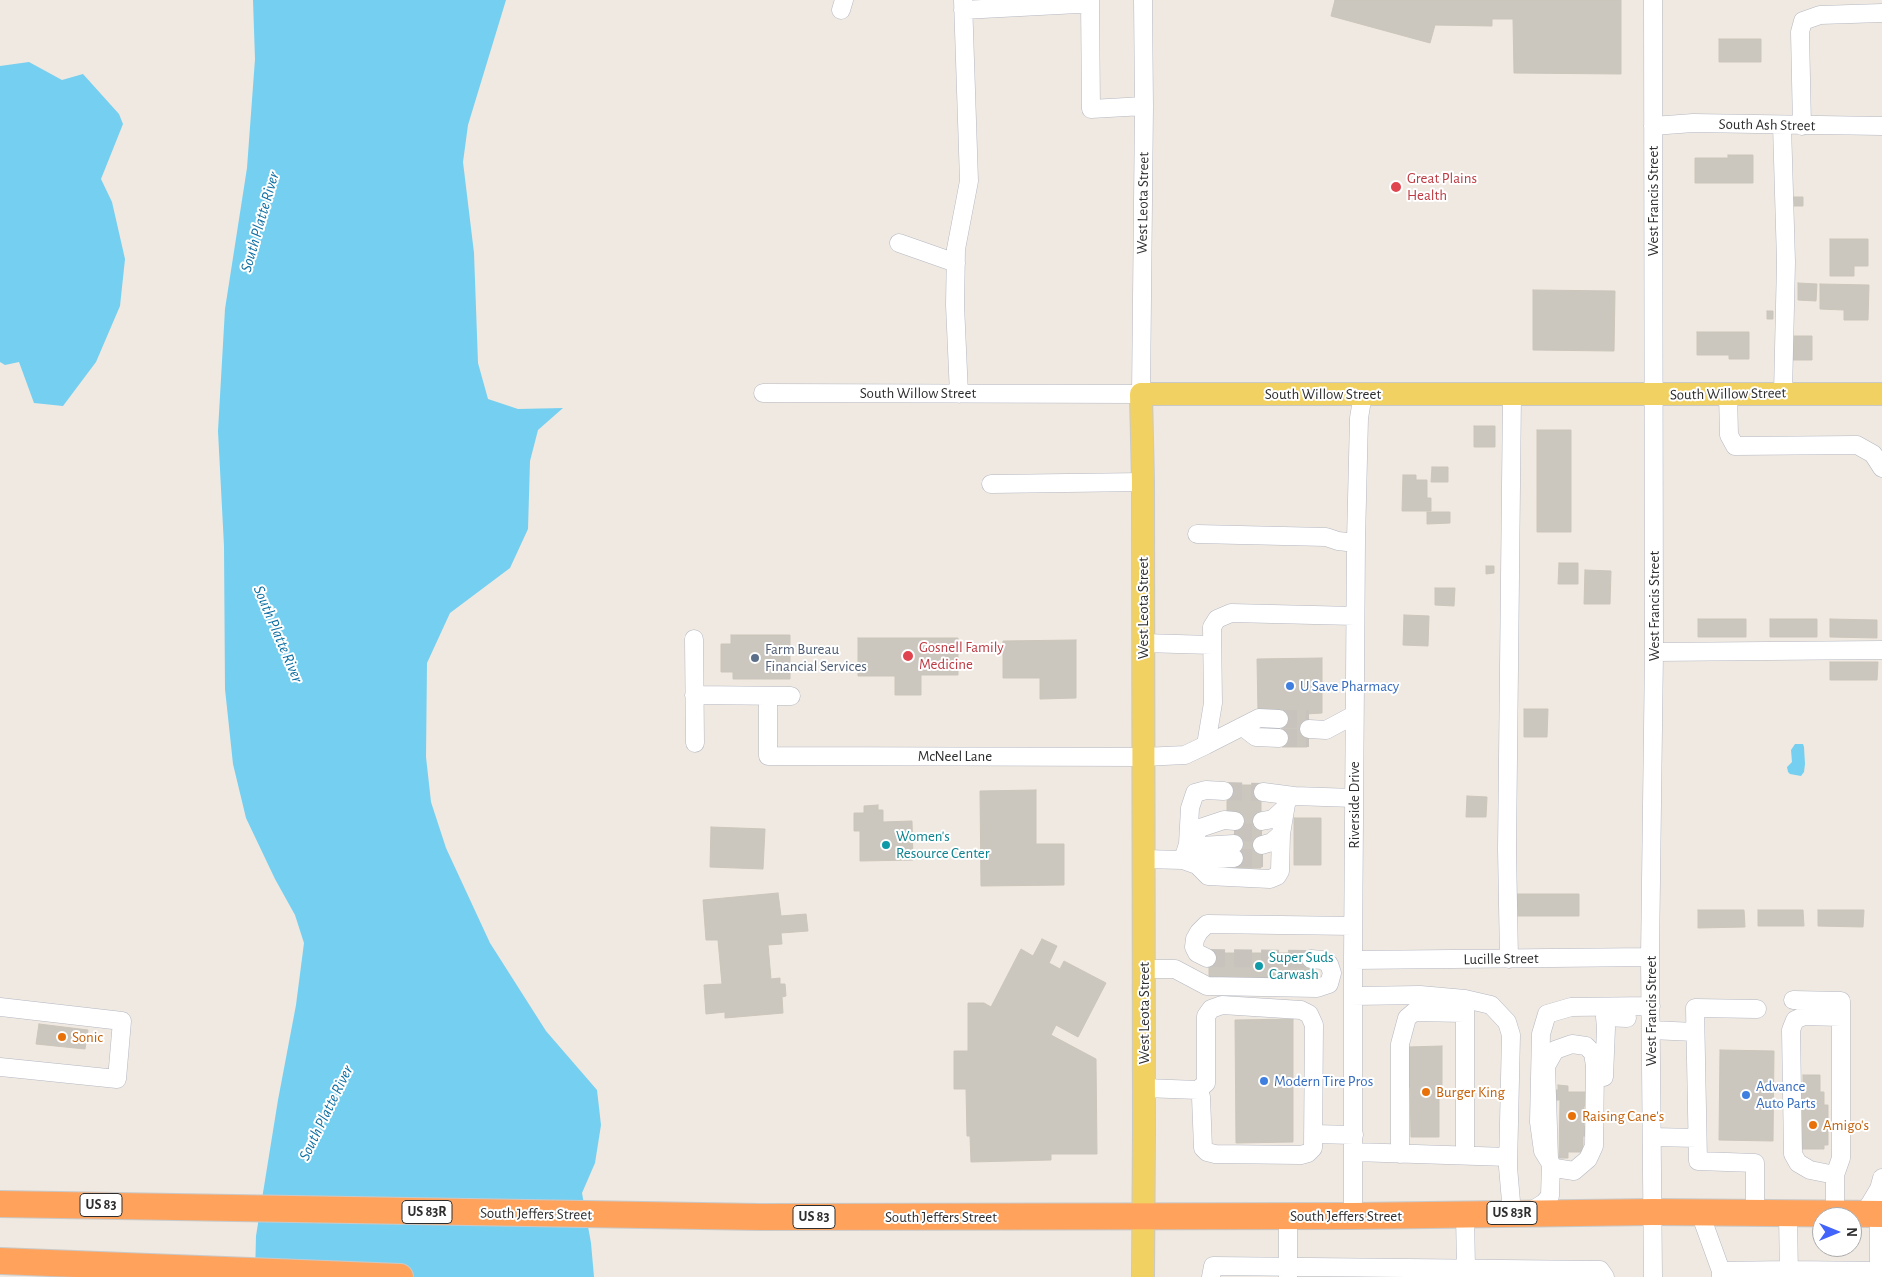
<!DOCTYPE html>
<html>
<head>
<meta charset="utf-8">
<style>
  body { margin:0 }
  #map { position:relative; width:1882px; height:1277px; overflow:hidden; background:#efe9e1; font-family:"Alegreya Sans",sans-serif }
  canvas { display:block }
  .north { position:absolute; left:1812px; top:1207px; width:50px; height:50px; box-sizing:border-box; background:#fff; border:1px solid #ababab; border-radius:50%; rotate:90deg; font-size:14px; font-weight:700; line-height:20px; text-align:center; color:#2e2e2e }
  .north::after { content:''; display:block; margin:auto; width:18px; height:22px; background:#4264fb; clip-path:polygon(50% 0,100% 100%,50% 72%,0 100%) }
</style>
</head>
<body>
<div id="map">
<canvas width="1882" height="1277"></canvas>
<div class="north">N</div>
</div>
<script>
const ctx = document.querySelector('canvas').getContext('2d');
ctx.lineJoin = 'round';
function fillPath(path, color) { ctx.fillStyle = color; ctx.fill(path, 'evenodd'); }
const poly = rows => new Path2D(rows.map(r => 'M' + r).join(''));
function stroke(path, color, width, dash) { ctx.strokeStyle = color; ctx.lineWidth = width; ctx.lineCap = dash ? 'butt' : 'round'; ctx.setLineDash(dash || []); ctx.stroke(path); }
function label(font, color, halo, rows, align = 'center') {
  ctx.font = font + ' "Alegreya Sans",sans-serif'; ctx.lineWidth = 4; ctx.setLineDash([]); ctx.textBaseline = 'middle'; ctx.strokeStyle = halo; ctx.fillStyle = color; for (const [text, x, y, turn = 0] of rows) {
    ctx.save(); ctx.translate(x, y); ctx.rotate((+turn || 0) * Math.PI / 180); ctx.textAlign = isNaN(turn) ? turn : align; if (halo) ctx.strokeText(text, 0, 0); ctx.fillText(text, 0, 0); ctx.restore();
  }
}
const water = poly([
  [253,0,506,0,468,125,463,162,474,253,478,363,488,399,518,409,563,408,538,430,530,461,528,529,510,568,450,613,427,663,426,757,431,802,446,848,490,943,546,1031,597,1090,601,1125,595,1163,582,1193,591,1243,594,1277,255,1277,256,1236,278,1100,296,1005,304,943,295,915,275,879,246,818,233,764,225,689,224,546,218,431,225,309,247,168,255,59],
  [29,62,62,80,83,74,119,114,123,124,101,179,112,202,125,259,120,306,96,362,63,406,34,403,19,362,5,365,0,362,0,66],
  [1795,744,1803,744,1804,747,1805,764,1804,772,1801,776,1790,774,1788,772,1787,767,1792,762,1791,750]
]);
const building = poly([
  [1335,0,1621,0,1621,74,1514,73,1513,19,1492,19,1492,26,1435,25,1430,43,1331,16,1335,0],
  [1719,39,1761,39,1761,62,1719,62,1719,39],
  [1728,155,1753,155,1753,183,1695,183,1695,158,1728,158,1728,155],
  [1793,197,1803,197,1803,206,1792,206,1793,197],
  [1830,239,1868,239,1868,266,1854,266,1854,276,1830,276,1830,239],
  [1798,283,1817,284,1816,301,1798,300,1798,283],
  [1820,284,1869,285,1868,320,1844,320,1844,310,1820,309,1820,284],
  [1533,290,1615,291,1614,351,1533,350,1533,290],
  [1767,311,1773,311,1773,319,1767,319,1767,311],
  [1697,332,1749,332,1749,359,1729,359,1729,355,1697,355,1697,332],
  [1790,336,1812,336,1812,360,1790,360,1790,336],
  [1474,426,1495,426,1495,447,1474,447,1474,426],
  [1537,430,1571,430,1571,532,1537,532,1537,430],
  [1432,467,1448,467,1448,482,1431,482,1432,467],
  [1403,475,1416,475,1416,480,1427,480,1427,498,1431,498,1431,511,1402,511,1403,475],
  [1427,512,1450,512,1450,523,1427,524,1427,512],
  [1559,563,1578,563,1578,584,1558,584,1559,563],
  [1486,566,1494,566,1494,573,1486,574,1486,566],
  [1585,570,1611,571,1610,604,1584,604,1585,570],
  [1435,588,1455,588,1454,606,1435,605,1435,588],
  [1404,615,1429,616,1428,646,1403,645,1404,615],
  [1698,619,1746,619,1746,637,1698,637,1698,619],
  [1770,619,1817,619,1817,637,1770,637,1770,619],
  [1830,619,1877,620,1877,638,1830,637,1830,619],
  [731,635,790,635,790,679,733,679,733,672,721,672,721,644,731,644,731,635],
  [858,638,958,638,958,675,921,675,921,695,895,695,895,676,858,676,858,638],
  [1076,640,1076,698,1040,699,1040,678,1003,678,1003,641,1076,640],
  [1322,658,1322,713,1306,714,1307,747,1282,747,1281,712,1258,713,1257,659,1322,658],
  [1830,662,1878,662,1877,680,1830,680,1830,662],
  [1524,709,1548,709,1547,737,1524,737,1524,709],
  [1227,785,1261,785,1261,868,1236,868,1236,817,1227,817,1227,785],
  [1036,790,1036,844,1064,844,1064,885,981,886,980,791,1036,790],
  [1467,796,1487,797,1486,817,1466,817,1467,796],
  [878,805,878,810,883,810,883,822,912,821,913,860,860,861,860,831,854,831,854,813,864,813,864,806,878,805],
  [1294,818,1321,818,1321,865,1294,865,1294,818],
  [711,827,765,829,763,869,710,867,711,827],
  [778,893,781,916,806,914,808,931,781,933,782,944,768,945,771,979,780,978,780,984,785,984,786,996,782,997,783,1013,725,1018,725,1012,706,1014,704,985,722,984,718,940,706,940,703,900,778,893],
  [1516,894,1579,894,1579,916,1516,916,1516,894],
  [1698,910,1744,910,1745,927,1698,928,1698,910],
  [1758,910,1803,910,1804,926,1758,926,1758,910],
  [1818,910,1864,910,1863,927,1818,926,1818,910],
  [1042,939,1057,946,1049,963,1060,969,1064,961,1106,983,1078,1037,1056,1025,1051,1035,1096,1059,1097,1154,1051,1154,1051,1160,971,1162,970,1136,967,1136,966,1089,954,1089,954,1051,968,1051,968,1003,984,1003,991,1007,1021,949,1033,956,1042,939],
  [1209,953,1309,953,1309,978,1209,979,1209,953],
  [1293,1019,1293,1142,1236,1143,1235,1020,1293,1019],
  [39,1024,88,1030,85,1049,36,1044,39,1024],
  [1442,1046,1442,1097,1439,1097,1439,1137,1411,1137,1410,1087,1404,1086,1408,1047,1442,1046],
  [1720,1050,1774,1051,1773,1141,1719,1140,1720,1050],
  [1803,1075,1820,1075,1820,1092,1824,1092,1824,1105,1828,1105,1828,1145,1824,1145,1824,1149,1797,1149,1797,1093,1806,1093,1806,1086,1803,1086,1803,1075],
  [1558,1085,1568,1086,1568,1092,1588,1092,1587,1106,1584,1106,1584,1126,1589,1127,1588,1136,1583,1136,1583,1152,1568,1152,1568,1158,1559,1158,1560,1100,1555,1100,1555,1090,1558,1090,1558,1085]
]);
const minorTunnel = poly([
  [1279,719,1309,719],
  [1279,738,1309,738],
  [1224,791,1263,792],
  [1234,832,1262,833],
  [1234,858,1263,858],
  [1207,958,1311,959]
]);
const minor = poly([
  [1090,0,1091,109,1144,106],
  [1653,0,1654,652,1650,957,1653,1277],
  [841,10,844,0],
  [963,10,1078,4,1090,5],
  [1782,125,1786,262,1783,393],
  [1653,126,1693,123,1882,126],
  [1802,126,1800,32,1803,21,1820,15,1882,13],
  [899,243,956,263],
  [763,393,1141,394,1144,106,1143,0],
  [959,394,955,305,956,249,969,181,963,0],
  [1728,394,1729,435,1735,446,1857,445,1873,454,1882,468],
  [991,484,1143,482],
  [1197,534,1326,537,1338,541,1356,543],
  [694,639,695,743],
  [1143,643,1212,645],
  [1654,652,1882,650],
  [694,695,791,696],
  [768,697,768,756,1143,757,1185,755,1206,745,1213,703,1212,627,1217,619,1231,613,1355,616],
  [1243,727,1256,737,1279,738],
  [1309,729,1326,730,1354,715],
  [1206,745,1259,718,1279,719],
  [1263,792,1294,796],
  [1262,821,1273,819,1285,808],
  [1188,844,1200,828,1224,820,1235,821],
  [1262,845,1272,842,1281,834],
  [1143,859,1183,860,1197,865,1208,876,1270,879,1277,876,1280,871,1281,834,1286,804,1289,798,1294,796,1354,798],
  [1183,860,1188,844,1190,808,1195,793,1206,790,1224,791],
  [1183,860,1201,846,1234,844],
  [1186,860,1234,858],
  [1207,958,1197,953,1194,947,1195,939,1199,932,1207,924,1353,926],
  [1509,959,1507,849,1512,395],
  [1353,960,1650,957],
  [1144,969,1175,969,1207,986,1317,988,1329,984,1332,973,1329,964,1322,960,1311,959],
  [1353,996,1420,995,1465,999,1491,1005,1507,1022,1511,1035,1508,1167,1512,1213],
  [1793,1000,1841,1001,1841,1158,1835,1175,1835,1214],
  [1465,1001,1465,1155],
  [0,1007,122,1021,117,1079,0,1067],
  [1651,1030,1695,1032],
  [1572,1044,1586,1046,1593,1053,1595,1066,1594,1146,1588,1159,1574,1171,1555,1168,1551,1164,1549,1159,1546,1066,1555,1050,1572,1044],
  [1604,1077,1606,1028,1605,1017,1627,1018],
  [1144,1088,1198,1090,1201,1097,1203,1148,1207,1152,1215,1154,1301,1155,1308,1153,1313,1148,1314,1025,1309,1014,1301,1010,1222,1005,1211,1009,1206,1016,1206,1083,1198,1090],
  [1313,1134,1354,1135],
  [1652,1137,1697,1138],
  [1354,1152,1508,1157],
  [1400,1154,1400,1044,1407,1018,1414,1012,1465,1013],
  [1835,1175,1810,1170,1798,1163,1793,1154,1791,1030,1795,1020,1804,1016,1841,1017],
  [1528,1213,1544,1203,1550,1196,1551,1164,1543,1151,1539,1122,1541,1034,1547,1014,1571,1007,1651,1006],
  [1700,1213,1721,1271,1721,1277],
  [1465,1214,1466,1269],
  [1755,1214,1755,1163,1698,1161,1695,1008,1757,1009],
  [1788,1214,1789,1277],
  [1864,1214,1879,1189,1882,1178],
  [1879,1214,1879,1277],
  [1353,1216,1353,960,1356,540,1359,418,1363,394],
  [1721,1271,1789,1270,1879,1271],
  [1211,1277,1213,1266,1600,1270,1605,1277],
  [1288,1277,1288,1216]
]);
const major = poly([
  [1143,1277,1144,1128,1143,482,1141,394,1882,394]
]);
const highway = poly([
  [0,1204,760,1217,1353,1216,1653,1212,1882,1214],
  [0,1261,400,1277]
]);
const markers = [
  [1396,187,6,"#e0444e"],
  [908,656,6,"#e0444e"],
  [755,658,5,"#5c6f8a"],
  [1290,686,5,"#3f7fe0"],
  [886,845,5,"#0f9aa8"],
  [1259,966,5,"#0f9aa8"],
  [62,1037,5,"#e8710a"],
  [1264,1081,5,"#3f7fe0"],
  [1426,1092,5,"#e8710a"],
  [1746,1095,5,"#3f7fe0"],
  [1572,1116,5,"#e8710a"],
  [1813,1125,5,"#e8710a"]
];
const shields = [
  [101,1205,42],
  [427,1212,50],
  [1512,1213,50],
  [814,1217,42]
];
const shieldNames = [
  ["US 83",101,1205],
  ["US 83R",427,1212],
  ["US 83R",1512,1213],
  ["US 83",814,1217]
];
const streetNames = [
  ["South Ash Street",1767,125,1],
  ["West Francis Street",1653,201,-90],
  ["West Leota Street",1143,203,-89],
  ["South Willow Street",918,393],
  ["South Willow Street",1323,394],
  ["South Willow Street",1728,394,-1],
  ["West Francis Street",1654,606,-90],
  ["West Leota Street",1143,608,-90],
  ["McNeel Lane",955,756],
  ["Riverside Drive",1354,805,-90],
  ["Lucille Street",1501,959,-1],
  ["West Francis Street",1651,1011,-90],
  ["West Leota Street",1144,1013,-90],
  ["South Jeffers Street",536,1214,1],
  ["South Jeffers Street",1346,1216],
  ["South Jeffers Street",941,1217]
];
const healthNames = [
  ["Great Plains",1407,178],
  ["Health",1407,195],
  ["Gosnell Family",919,647],
  ["Medicine",919,664]
];
const serviceNames = [
  ["Farm Bureau",765,649],
  ["Financial Services",765,666]
];
const shopNames = [
  ["U Save Pharmacy",1300,686],
  ["Modern Tire Pros",1274,1081],
  ["Advance",1756,1086],
  ["Auto Parts",1756,1103]
];
const cultureNames = [
  ["Women's",896,836],
  ["Resource Center",896,853],
  ["Super Suds",1269,957],
  ["Carwash",1269,974]
];
const foodNames = [
  ["Sonic",72,1037],
  ["Burger King",1436,1092],
  ["Raising Cane's",1582,1116],
  ["Amigo's",1823,1125]
];
const waterNames = [
  ["South Platte River",260,222,-74],
  ["South Platte River",278,634,67],
  ["South Platte River",326,1113,-64]
];
fillPath(water, '#75cff0');
fillPath(building, '#cbc7bf');
stroke(building, '#cbc5ba', 1);
stroke(minorTunnel, '#c8c4bd', 18, [18, 9]);
stroke(minor, '#b4b7c1', 19);
stroke(major, '#c9c9c9', 24);
stroke(highway, '#c9c9c9', 28);
stroke(minor, '#fff', 18);
stroke(major, '#f2d163', 22);
stroke(highway, '#ffa35c', 26);
for (const [x, y, r, color] of markers) { const dot = new Path2D(); dot.arc(x, y, r, 0, 2 * Math.PI); ctx.fillStyle = color; ctx.fill(dot); stroke(dot, '#fff', 2); }
for (const [x, y, w] of shields) { const box = new Path2D(); box.roundRect(x - w / 2, y - 11.5, w, 23, 4); ctx.fillStyle = '#fff'; ctx.fill(box); stroke(box, '#2e2e2e', 1); }
label('bold 14px', '#2e2e2e', null, shieldNames);
label('15px', '#2e2e2e', '#fff', streetNames);
label('15px', '#be3a42', '#fff', healthNames, 'left');
label('15px', '#4e5e75', '#fff', serviceNames, 'left');
label('15px', '#366cbe', '#fff', shopNames, 'left');
label('15px', '#0d838f', '#fff', cultureNames, 'left');
label('15px', '#c56008', '#fff', foodNames, 'left');
label('italic 16px', '#0d6fa3', '#fff', waterNames);
</script>
</body>
</html>
